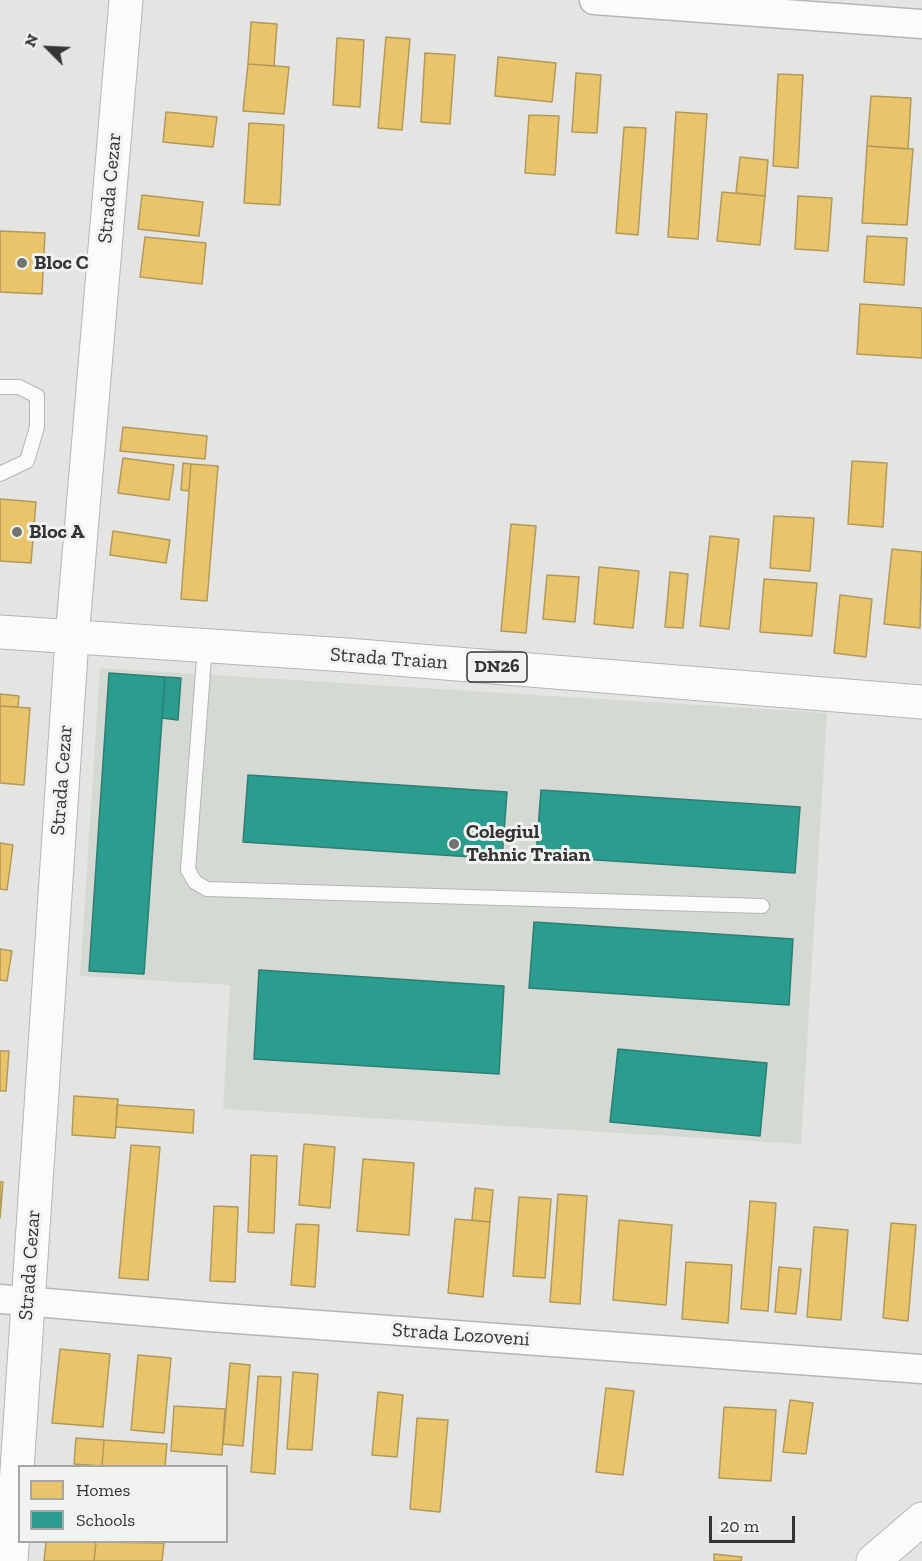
<!DOCTYPE html>
<html>
<head>
<meta charset="utf-8">
<style>
  body { margin:0 }
  #map { position:relative; width:922px; height:1561px; overflow:hidden; background:#e4e5e3; font-family:"Zilla Slab",serif }
  canvas { display:block }
  .legend { position:absolute; left:18px; top:1465px; width:210px; height:78px; box-sizing:border-box; background:#f0f3f0; border:2px solid #a4a7a4; margin:0; padding:8px 10px; list-style:none; font-size:18px; color:#333533 }
  .legend li { display:flex; align-items:center; gap:12px; height:30px }
  .legend b { width:30px; border:2px solid #a4a7a4 }
  .north { position:absolute; left:18px; top:18px; width:60px; height:60px; -webkit-text-stroke:4px #f0f3f0; paint-order:stroke; rotate:294deg; font-size:16px; font-weight:700; line-height:24px; text-align:center; color:#333533 }
  .north::after { content:''; display:block; margin:auto; width:21px; height:27px; background:#333533; clip-path:polygon(50% 0,100% 100%,50% 72%,0 100%) }
  .scale { position:absolute; left:709px; top:1516px; width:86px; height:27px; box-sizing:border-box; border:3px solid #333533; border-top:0; padding-left:8px; font-size:18px; line-height:21px; white-space:nowrap; color:#333533; -webkit-text-stroke:4px #f0f3f0; paint-order:stroke }
</style>
</head>
<body>
<div id="map">
<canvas width="922" height="1561"></canvas>
<ul class="legend">
<li><b style="height:16px;background:#e9c46a"></b>Homes</li>
<li><b style="height:16px;background:#2a9d8f"></b>Schools</li>
</ul>
<div class="north">N</div>
<div class="scale">20 m</div>
</div>
<script>
const ctx = document.querySelector('canvas').getContext('2d');
ctx.lineJoin = 'round';
function fillPath(path, color) { ctx.fillStyle = color; ctx.fill(path, 'evenodd'); }
const poly = rows => new Path2D(rows.map(r => 'M' + r).join(''));
function stroke(path, color, width, dash) { ctx.strokeStyle = color; ctx.lineWidth = width; ctx.lineCap = dash ? 'butt' : 'round'; ctx.setLineDash(dash || []); ctx.stroke(path); }
function label(font, color, halo, rows, align = 'center') {
  ctx.font = font + ' "Zilla Slab",serif'; ctx.lineWidth = 6; ctx.setLineDash([]); ctx.textBaseline = 'middle'; ctx.strokeStyle = halo; ctx.fillStyle = color; for (const [text, x, y, turn = 0] of rows) {
    ctx.save(); ctx.translate(x, y); ctx.rotate((+turn || 0) * Math.PI / 180); ctx.textAlign = isNaN(turn) ? turn : align; if (halo) ctx.strokeText(text, 0, 0); ctx.fillText(text, 0, 0); ctx.restore();
  }
}
const built = poly([
  [100,668,827,713,801,1144,223,1109,230,985,80,976]
]);
const homes = poly([
  [251,22,277,24,274,66,248,64,251,22],
  [386,37,410,39,402,130,378,128,386,37],
  [337,38,364,40,360,107,333,105,337,38],
  [425,53,455,55,450,124,421,122,425,53],
  [498,57,556,63,552,102,495,96,498,57],
  [248,64,289,67,284,114,243,111,248,64],
  [576,73,601,75,597,133,572,132,576,73],
  [778,74,803,75,798,168,773,166,778,74],
  [871,96,911,98,908,149,867,146,871,96],
  [166,112,217,117,213,147,163,142,166,112],
  [676,112,707,114,698,239,668,237,676,112],
  [529,115,559,116,555,175,525,173,529,115],
  [249,123,284,125,280,205,244,203,249,123],
  [624,127,646,128,638,235,616,233,624,127],
  [867,146,913,149,907,225,862,223,867,146],
  [740,157,768,160,765,196,736,193,740,157],
  [722,192,765,196,760,245,717,241,722,192],
  [142,195,203,202,199,236,138,229,142,195],
  [798,196,832,198,828,251,795,249,798,196],
  [0,231,45,233,42,294,0,292,0,231],
  [867,236,907,238,904,285,864,282,867,236],
  [145,237,206,243,202,284,140,277,145,237],
  [860,304,922,308,922,358,857,354,860,304],
  [123,427,207,436,205,459,120,451,123,427],
  [123,458,174,465,169,500,118,493,123,458],
  [852,461,887,463,883,527,848,524,852,461],
  [183,463,191,464,189,491,181,490,183,463],
  [191,464,218,466,207,601,181,599,191,464],
  [0,499,36,502,31,563,0,561,0,499],
  [774,516,814,518,810,571,770,568,774,516],
  [511,524,536,526,526,633,501,631,511,524],
  [113,531,170,540,166,563,110,555,113,531],
  [710,536,739,539,729,629,700,626,710,536],
  [892,549,922,552,920,628,884,624,892,549],
  [599,567,639,571,633,628,594,624,599,567],
  [670,572,688,574,683,628,665,627,670,572],
  [547,575,579,577,575,622,543,619,547,575],
  [764,579,817,583,812,636,760,632,764,579],
  [840,595,872,599,866,657,834,653,840,595],
  [0,694,19,696,18,707,0,706,0,694],
  [0,706,30,708,24,785,0,783,0,706],
  [0,843,13,845,7,890,0,889,0,843],
  [0,949,12,951,7,981,0,980,0,949],
  [0,1051,9,1051,6,1091,0,1091,0,1051],
  [74,1096,118,1099,115,1138,72,1135,74,1096],
  [117,1105,194,1110,193,1133,116,1127,117,1105],
  [304,1144,335,1147,330,1208,299,1205,304,1144],
  [131,1145,160,1147,148,1280,119,1278,131,1145],
  [251,1155,277,1156,274,1233,248,1232,251,1155],
  [363,1159,414,1163,409,1235,357,1231,363,1159],
  [0,1182,3,1182,0,1218,0,1182],
  [475,1188,493,1190,490,1222,472,1220,475,1188],
  [558,1194,587,1196,580,1304,550,1302,558,1194],
  [519,1197,551,1199,545,1278,513,1276,519,1197],
  [750,1201,776,1203,768,1311,741,1309,750,1201],
  [214,1206,238,1207,235,1282,210,1281,214,1206],
  [455,1219,490,1222,483,1297,448,1293,455,1219],
  [619,1220,672,1225,666,1305,613,1300,619,1220],
  [891,1223,916,1225,908,1321,883,1318,891,1223],
  [296,1224,319,1225,315,1287,291,1285,296,1224],
  [814,1227,848,1230,841,1320,807,1317,814,1227],
  [686,1262,732,1265,728,1323,682,1319,686,1262],
  [779,1267,801,1269,796,1314,775,1312,779,1267],
  [60,1349,110,1354,103,1427,52,1423,60,1349],
  [138,1355,171,1358,164,1433,131,1430,138,1355],
  [230,1363,250,1365,243,1446,223,1444,230,1363],
  [293,1372,318,1374,312,1450,287,1449,293,1372],
  [258,1376,281,1377,275,1474,251,1472,258,1376],
  [606,1388,634,1391,623,1475,596,1472,606,1388],
  [378,1392,403,1395,397,1457,372,1455,378,1392],
  [790,1400,813,1403,806,1454,783,1452,790,1400],
  [174,1406,225,1409,222,1455,171,1451,174,1406],
  [724,1407,776,1410,771,1481,719,1478,724,1407],
  [417,1418,448,1420,440,1512,410,1509,417,1418],
  [76,1438,104,1440,102,1466,74,1464,76,1438],
  [104,1440,167,1444,165,1466,102,1466,104,1440],
  [46,1542,96,1542,94,1561,44,1561,46,1542],
  [96,1542,164,1543,162,1561,94,1561,96,1542],
  [714,1554,742,1557,741,1561,714,1561,714,1554]
]);
const schools = poly([
  [109,673,165,677,144,974,89,971,109,673],
  [165,677,181,678,178,720,162,718,165,677],
  [248,775,507,792,502,859,243,842,248,775],
  [541,790,800,807,795,873,536,856,541,790],
  [534,922,793,939,789,1005,529,988,534,922],
  [259,970,504,986,499,1074,254,1059,259,970],
  [618,1049,767,1063,760,1136,610,1122,618,1049]
]);
const service = poly([
  [0,387,19,387,37,396,37,427,27,461,0,474],
  [205,645,188,870,195,882,207,889,762,906]
]);
const minor = poly([
  [594,0,922,24],
  [0,1299,210,1317,922,1369]
]);
const tertiary = poly([
  [11,1561,72,638,126,0],
  [873,1561,922,1519]
]);
const primary = poly([
  [0,632,347,655,922,702]
]);
const markers = [
  [22,263,6,"#717371"],
  [17,532,6,"#717371"],
  [454,844,6,"#717371"]
];
const shields = [
  [497,667,60]
];
const shieldNames = [
  ["DN26",497,667]
];
const streetNames = [
  ["Strada Cezar",110,188,-85],
  ["Strada Traian",389,659,4],
  ["Strada Cezar",62,780,-86],
  ["Strada Cezar",30,1265,-86],
  ["Strada Lozoveni",461,1335,4]
];
const poiNames = [
  ["Bloc C",34,263],
  ["Bloc A",29,532],
  ["Colegiul",466,832],
  ["Tehnic Traian",466,855]
];
fillPath(built, '#d4d9d3');
fillPath(homes, '#e9c46a');
stroke(homes, '#b2995a', 1.5);
fillPath(schools, '#2a9d8f');
stroke(schools, '#2d7e73', 1.5);
stroke(service, '#b4b5b4', 16);
stroke(minor, '#b4b5b4', 31);
stroke(tertiary, '#b4b5b4', 35);
stroke(primary, '#b4b5b4', 35);
stroke(service, '#fbfbfb', 14);
stroke(minor, '#fbfbfb', 28);
stroke(tertiary, '#fbfbfb', 33);
stroke(primary, '#fbfbfb', 33);
for (const [x, y, r, color] of markers) { const dot = new Path2D(); dot.arc(x, y, r, 0, 2 * Math.PI); ctx.fillStyle = color; ctx.fill(dot); stroke(dot, '#f0f3f0', 2); }
for (const [x, y, w] of shields) { const box = new Path2D(); box.roundRect(x - w / 2, y - 15, w, 30, 4.5); ctx.fillStyle = '#f0f3f0'; ctx.fill(box); stroke(box, '#333533', 1.5); }
label('bold 18px', '#333533', null, shieldNames);
label('20px', '#333533', '#f0f3f0', streetNames);
label('bold 20px', '#333533', '#f0f3f0', poiNames, 'left');
</script>
</body>
</html>
